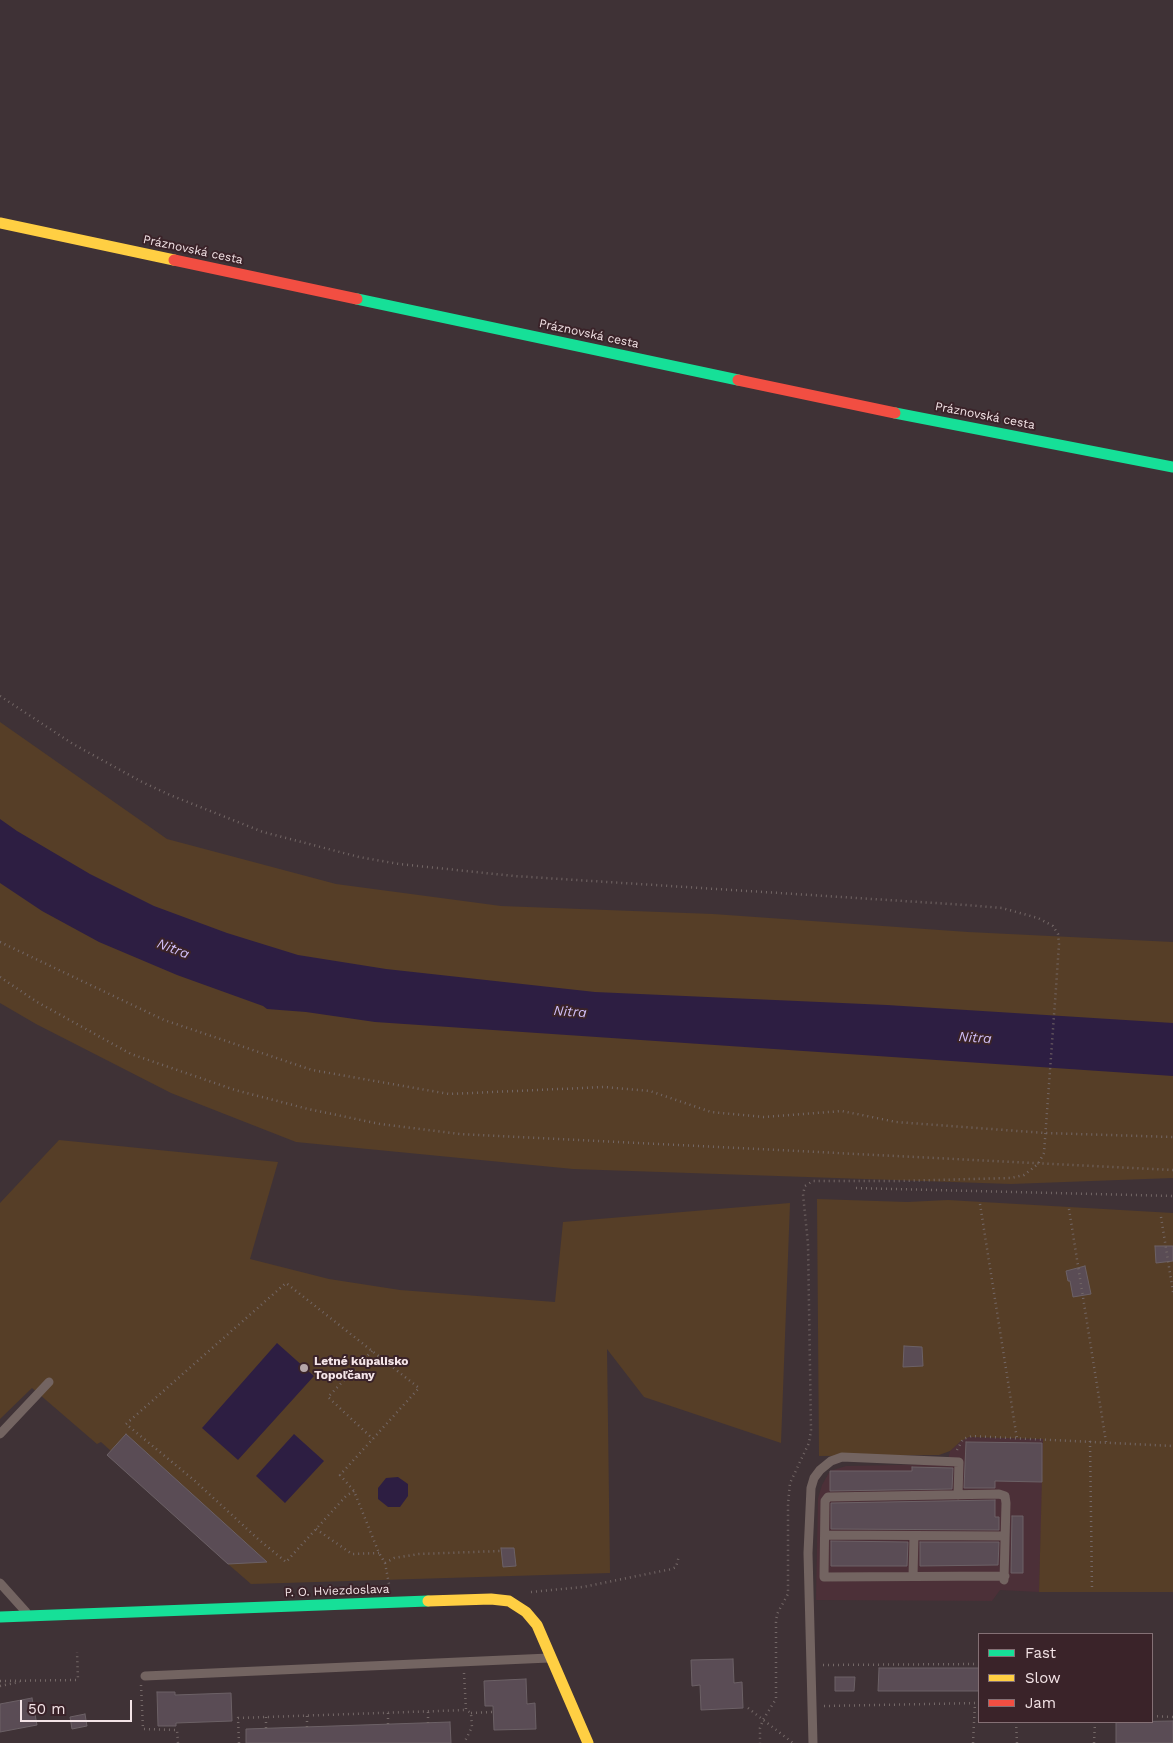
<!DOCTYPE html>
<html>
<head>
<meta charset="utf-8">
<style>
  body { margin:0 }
  #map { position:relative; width:1173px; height:1743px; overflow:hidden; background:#3f3236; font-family:"Work Sans",sans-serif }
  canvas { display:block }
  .legend { position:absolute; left:978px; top:1633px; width:175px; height:90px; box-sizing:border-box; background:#3a2329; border:1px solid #847075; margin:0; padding:6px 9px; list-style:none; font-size:15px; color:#f4e4e7 }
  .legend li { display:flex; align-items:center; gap:10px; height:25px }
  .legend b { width:25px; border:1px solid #847075 }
  .scale { position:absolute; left:20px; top:1700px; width:112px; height:22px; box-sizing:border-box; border:2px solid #f4e4e7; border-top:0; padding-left:6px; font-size:15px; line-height:18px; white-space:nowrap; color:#f4e4e7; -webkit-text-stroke:4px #3a2329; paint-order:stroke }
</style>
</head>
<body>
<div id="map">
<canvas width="1173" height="1743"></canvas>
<ul class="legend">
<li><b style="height:6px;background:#16e098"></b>Fast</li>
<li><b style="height:6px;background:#ffcf43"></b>Slow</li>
<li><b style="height:6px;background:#f24e42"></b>Jam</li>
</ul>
<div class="scale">50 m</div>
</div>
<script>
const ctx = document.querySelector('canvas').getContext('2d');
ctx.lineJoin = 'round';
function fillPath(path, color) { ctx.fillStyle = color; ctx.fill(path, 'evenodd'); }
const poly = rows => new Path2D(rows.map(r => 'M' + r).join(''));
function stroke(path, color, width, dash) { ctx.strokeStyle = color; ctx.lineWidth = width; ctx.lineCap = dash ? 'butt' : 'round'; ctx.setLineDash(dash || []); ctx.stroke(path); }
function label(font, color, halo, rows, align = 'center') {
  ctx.font = font + ' "Work Sans",sans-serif'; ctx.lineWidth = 4; ctx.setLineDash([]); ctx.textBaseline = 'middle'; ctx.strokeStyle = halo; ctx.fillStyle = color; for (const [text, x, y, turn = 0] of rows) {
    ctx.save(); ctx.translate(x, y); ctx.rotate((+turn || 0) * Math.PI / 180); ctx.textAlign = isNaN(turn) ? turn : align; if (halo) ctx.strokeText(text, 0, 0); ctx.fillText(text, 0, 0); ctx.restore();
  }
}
const built = poly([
  [969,1437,1044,1439,1039,1592,1000,1590,992,1601,816,1600,818,1498,822,1485,830,1471,846,1466,947,1464,950,1451,961,1441]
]);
const green = poly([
  [0,722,167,839,336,884,501,906,713,914,968,932,1173,942,1173,1178,1011,1184,573,1169,296,1142,171,1093,36,1024,0,1003],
  [59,1140,278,1162,250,1259,329,1279,400,1290,555,1302,563,1222,790,1203,781,1443,644,1397,607,1349,610,1573,251,1584,228,1564,266,1561,126,1434,111,1451,101,1442,97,1444,32,1388,0,1419,0,1203],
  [817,1199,907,1202,948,1200,1173,1213,1173,1592,1039,1592,1043,1439,969,1437,961,1441,950,1451,939,1455,819,1456]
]);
const water = poly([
  [0,819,17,831,90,874,154,906,227,933,298,955,386,969,595,992,887,1005,1173,1023,1173,1076,375,1022,306,1012,267,1009,263,1006,177,975,99,942,42,911,0,883],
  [277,1343,314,1376,238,1460,202,1428],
  [294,1434,324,1461,285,1503,256,1476],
  [398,1477,408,1484,408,1496,400,1507,388,1507,378,1499,378,1488,386,1478]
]);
const building = poly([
  [1155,1246,1173,1246,1173,1261,1156,1263,1155,1246],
  [1085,1266,1091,1294,1073,1297,1070,1281,1068,1281,1066,1271,1085,1266],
  [904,1346,922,1347,923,1366,903,1367,904,1346],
  [126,1434,267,1562,228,1564,107,1455,126,1434],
  [966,1442,1042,1443,1042,1482,995,1481,995,1488,964,1488,966,1442],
  [912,1467,953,1468,952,1489,830,1491,830,1471,912,1471,912,1467],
  [995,1500,995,1517,999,1517,999,1530,831,1529,831,1503,995,1500],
  [1012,1516,1023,1516,1023,1573,1011,1573,1012,1516],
  [831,1541,908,1542,907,1566,831,1566,831,1541],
  [920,1542,999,1542,998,1565,920,1566,920,1542],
  [501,1548,514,1548,516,1566,503,1567,501,1548],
  [733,1659,734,1683,742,1682,743,1708,701,1710,700,1685,692,1686,691,1660,733,1659],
  [879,1668,979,1668,979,1691,878,1691,879,1668],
  [835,1677,855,1677,854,1691,835,1691,835,1677],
  [526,1679,527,1704,535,1703,536,1729,494,1730,493,1706,485,1706,484,1681,526,1679],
  [157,1692,175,1692,175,1695,231,1693,232,1721,176,1723,176,1726,158,1726,157,1692],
  [32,1698,37,1725,0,1732,0,1704,32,1698],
  [85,1714,87,1726,72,1729,70,1717,85,1714],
  [1173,1721,1173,1743,1116,1743,1116,1722,1173,1721],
  [450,1722,451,1743,246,1743,246,1729,450,1722]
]);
const path = poly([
  [0,696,73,744,142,782,170,795,263,832,359,857,399,864,514,876,966,905,1002,908,1038,918,1053,926,1058,934,1059,944,1056,988,1044,1153,1038,1164,1024,1175,1011,1178,898,1181,813,1181,805,1186,803,1194,808,1244,811,1430,809,1443,790,1483,788,1504,788,1594,777,1614,776,1622,776,1699,763,1720,760,1728,760,1743],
  [0,942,164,1020,312,1070,449,1094,604,1087,650,1091,711,1112,764,1117,842,1111,896,1122,1045,1133,1173,1137],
  [0,977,37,1002,131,1054,235,1090,308,1109,380,1124,460,1134,1173,1170],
  [856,1188,1173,1196],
  [980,1204,1017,1439],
  [1069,1209,1106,1442],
  [1161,1217,1173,1292],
  [372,1351,328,1397,373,1439],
  [1090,1441,1092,1589],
  [957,1450,963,1439,972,1436,1173,1446],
  [354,1491,346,1496,286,1562,258,1539,195,1481,126,1424,286,1283,419,1388,340,1475,354,1491,379,1553,385,1563,389,1584],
  [316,1529,352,1554,379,1553],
  [385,1563,394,1558,419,1554,500,1551],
  [531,1592,583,1587,672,1569,676,1567,679,1556],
  [823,1665,979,1664],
  [464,1673,466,1710,471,1713,472,1727,464,1743],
  [0,1681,76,1680,78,1679,77,1652],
  [141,1685,143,1729,177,1730,178,1743],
  [0,1686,20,1682],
  [824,1706,979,1703],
  [748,1708,793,1743],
  [471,1713,492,1712],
  [307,1716,307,1727],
  [1152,1716,1173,1717],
  [266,1717,266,1728],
  [1016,1722,1017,1743],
  [428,1723,428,1712],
  [388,1724,388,1713],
  [239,1743,238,1718,466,1710],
  [973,1743,975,1703],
  [1094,1743,1095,1722]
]);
const lane = poly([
  [0,1434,49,1382],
  [825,1535,1005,1536],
  [913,1576,914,1536],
  [1004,1580,1006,1503,1005,1496,999,1494,828,1497,825,1501,824,1577,1005,1576],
  [0,1583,26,1612],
  [145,1676,549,1658],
  [813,1743,808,1553,811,1488,814,1478,820,1470,831,1461,842,1457,959,1462,958,1495]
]);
const fast = poly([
  [357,299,738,380],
  [895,413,1173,467],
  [0,1617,428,1601]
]);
const slow = poly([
  [0,223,174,260],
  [428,1601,491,1599,509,1601,526,1612,537,1625,588,1743]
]);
const jam = poly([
  [174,260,357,299],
  [738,380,895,413]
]);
const markers = [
  [304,1368,5,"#b5a6a9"]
];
const streetNames = [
  ["Práznovská cesta",193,250,12],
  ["Práznovská cesta",589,334,12],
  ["Práznovská cesta",985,416,11],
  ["P. O. Hviezdoslava",337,1591,-2]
];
const poiNames = [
  ["Letné kúpalisko",314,1361],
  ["Topoľčany",314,1375]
];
const waterNames = [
  ["Nitra",173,949,21],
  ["Nitra",570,1012,4],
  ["Nitra",975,1038,4]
];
fillPath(built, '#4c3038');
fillPath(green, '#563e27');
fillPath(water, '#2d1e42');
fillPath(building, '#5a4c55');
stroke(building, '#6c6166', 1);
stroke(path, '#746867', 2.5, [1, 4]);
stroke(lane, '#736461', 9);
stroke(fast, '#16e098', 11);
stroke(slow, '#ffcf43', 11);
stroke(jam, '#f24e42', 11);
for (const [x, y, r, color] of markers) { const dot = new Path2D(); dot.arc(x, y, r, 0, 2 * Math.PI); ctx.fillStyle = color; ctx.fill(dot); stroke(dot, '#3a2329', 2); }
label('12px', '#f4e4e7', '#3a2329', streetNames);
label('bold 12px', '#f4e4e7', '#3a2329', poiNames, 'left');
label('italic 14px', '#d2c0f9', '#3a2329', waterNames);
</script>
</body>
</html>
